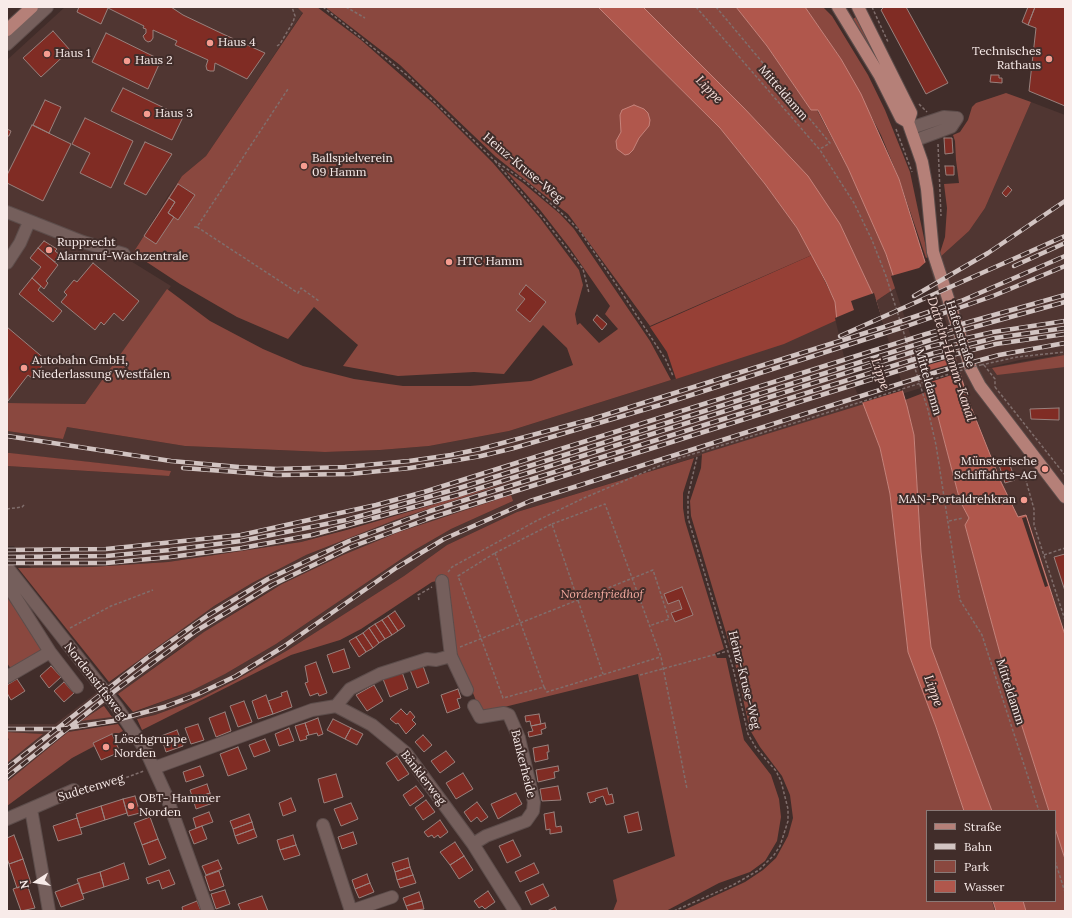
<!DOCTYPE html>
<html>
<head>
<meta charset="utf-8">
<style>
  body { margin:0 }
  #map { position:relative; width:1072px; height:918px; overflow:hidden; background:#412d2a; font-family:Lora,serif }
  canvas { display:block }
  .frame { position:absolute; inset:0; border:8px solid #f8ebe9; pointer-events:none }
  .legend { position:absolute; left:926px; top:810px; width:130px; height:92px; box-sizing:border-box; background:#412d2a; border:1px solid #8a7976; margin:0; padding:5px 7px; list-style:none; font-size:12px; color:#f8ebe9 }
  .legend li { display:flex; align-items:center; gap:8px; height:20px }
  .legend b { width:20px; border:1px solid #8a7976 }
  .north { position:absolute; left:16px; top:862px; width:40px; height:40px; -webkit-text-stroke:3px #412d2a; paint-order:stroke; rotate:258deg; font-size:11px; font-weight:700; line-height:16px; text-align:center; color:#f8ebe9 }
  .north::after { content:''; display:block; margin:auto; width:14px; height:18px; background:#f8ebe9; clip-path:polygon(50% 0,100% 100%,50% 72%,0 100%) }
</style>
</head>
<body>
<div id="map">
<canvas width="1072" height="918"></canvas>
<div class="frame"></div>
<ul class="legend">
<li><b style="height:5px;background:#b58078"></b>Straße</li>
<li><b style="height:5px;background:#d2c4c2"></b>Bahn</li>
<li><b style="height:11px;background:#8a483f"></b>Park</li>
<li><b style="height:11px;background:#b0574c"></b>Wasser</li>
</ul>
<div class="north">N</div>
</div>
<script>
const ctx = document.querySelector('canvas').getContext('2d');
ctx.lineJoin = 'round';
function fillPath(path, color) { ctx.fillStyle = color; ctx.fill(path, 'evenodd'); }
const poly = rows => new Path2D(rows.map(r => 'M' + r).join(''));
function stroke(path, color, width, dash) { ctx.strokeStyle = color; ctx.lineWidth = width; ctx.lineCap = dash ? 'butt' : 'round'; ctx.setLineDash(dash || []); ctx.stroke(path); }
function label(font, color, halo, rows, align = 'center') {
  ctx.font = font + ' Lora,serif'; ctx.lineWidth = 4; ctx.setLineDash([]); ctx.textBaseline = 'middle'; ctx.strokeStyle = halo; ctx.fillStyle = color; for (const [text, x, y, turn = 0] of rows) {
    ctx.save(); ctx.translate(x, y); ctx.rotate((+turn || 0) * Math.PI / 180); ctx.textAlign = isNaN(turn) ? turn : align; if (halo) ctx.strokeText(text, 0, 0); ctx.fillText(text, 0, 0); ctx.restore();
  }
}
const built = poly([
  [65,7,297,7,303,12,206,156,182,176,168,196,129,260,171,286,85,404,7,403,7,60],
  [1031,102,1065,115,1065,635,1026,516,1018,517,1001,482,960,376,517,512,447,545,404,576,288,650,236,680,201,698,155,715,68,732,7,782,7,763,42,734,7,732,7,724,55,724,195,618,252,583,306,555,395,520,490,488,301,542,168,562,92,567,31,568,14,546,7,546,7,466,168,476,170,471,7,453,7,431,63,439,67,427,185,446,325,452,380,450,429,446,509,431,671,380,702,370,881,298,938,259,969,231,985,208],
  [1058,354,1058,355,983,369,1020,360],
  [513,501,451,529,413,551,276,644,225,674,191,691,135,712,82,721,178,650,251,602,282,584,343,555]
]);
const green = poly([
  [297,7,317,7,361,40,435,105,493,163,540,218,579,270,583,285,575,314,577,325,580,323,599,343,618,329,605,314,610,306,569,247,541,211,506,171,523,183,560,214,574,229,650,341,671,380,509,431,429,446,380,450,325,452,185,446,67,427,63,439,7,431,7,403,85,404,167,289,210,321,263,349,303,366,354,379,403,386,470,386,531,381,573,365,567,348,543,325,504,374,474,372,398,376,343,366,358,345,314,307,288,339,237,317,180,284,133,253,182,176,206,156,303,13],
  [325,7,598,7,720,128,765,184,797,228,812,255,650,326,568,214,496,157,400,65],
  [643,7,736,7,767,46,811,110,817,110,848,168,872,222,886,254,897,287,876,301,840,224,744,108],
  [805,7,823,7,832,16,868,75,885,110,910,172,928,257,926,258,899,179,881,135,841,59],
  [856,17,870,40,885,74,853,19],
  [1006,93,1031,102,985,208,969,231,938,259,945,237,947,208,944,184,959,183,956,160,955,141,953,135,960,132,968,120,972,107,976,103],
  [1065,355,1065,367,997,375,992,368],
  [931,390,960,501,969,518,965,525,1007,679,1049,811,992,811,931,647,921,552,914,435,905,400],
  [864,404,880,448,890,494,908,652,936,727,964,811,927,811,927,901,992,901,995,911,682,911,745,882,763,870,776,858,788,836,793,818,790,795,782,776,760,747,750,730,735,663,691,516,690,501,701,468,702,454],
  [7,453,10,453,171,471,169,476,7,466],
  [694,458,683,493,683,508,685,521,724,649,715,653,717,658,726,658,744,740,771,775,779,799,781,817,777,841,765,861,750,872,719,883,666,911,613,911,617,901,613,880,675,856,638,674,484,712,479,708,454,646,446,579,432,582,361,629,340,640,291,655,142,730,137,719,155,715,201,698,236,680,288,650,404,576,447,545,517,512],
  [507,483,395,520,306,555,252,583,214,606,109,682,18,568,92,567,168,562,301,542,350,529],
  [511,495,513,501,451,529,413,551,276,644,225,674,191,691,133,712,118,694,204,632,282,584,343,555,399,532],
  [7,597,43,649,11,669,7,663],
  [104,706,112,717,81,721,102,707],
  [118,724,123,731,72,758,7,806,7,782,68,732],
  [7,732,43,734,7,763,7,741,9,739,7,738],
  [1055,828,1065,859,1065,911,1026,911,1023,901,1055,901]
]);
const forest = poly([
  [812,255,835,302,837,320,784,344,676,379,667,352,650,327]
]);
const water = poly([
  [598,7,643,7,744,108,808,176,840,224,876,301,907,406,914,435,921,552,931,647,992,811,964,811,936,727,908,652,890,494,880,448,848,364,837,321,835,302,826,282,797,228,765,184,720,128,598,7],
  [736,7,805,7,841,59,861,94,899,179,969,402,1001,482,1018,517,1026,515,1065,635,1065,859,1055,828,1055,811,1049,811,1007,679,965,525,969,518,960,501,931,390,886,254,848,168,818,110,811,110,767,46,736,7],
  [634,105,644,109,648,113,650,120,649,126,639,138,633,150,629,154,625,155,617,149,616,141,621,132,620,115,622,110,634,105],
  [993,901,1023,901,1026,911,996,911,993,901]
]);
const pier = poly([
  [927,257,956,357,921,367,891,276,919,268,927,261],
  [874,293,904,390,861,403,846,365,835,318,854,310,851,301],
  [958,362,961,372,927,383,923,372],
  [1026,517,1048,586,1045,587,1022,518]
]);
const building = poly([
  [79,7,171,7,183,15,223,34,265,53,247,79,215,63,214,71,210,71,207,70,206,66,208,60,175,45,177,41,153,30,153,38,151,41,148,42,145,40,143,36,146,33,146,29,143,28,144,26,108,8,101,24,77,12,79,7],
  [884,7,906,7,948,83,926,94,881,10,884,7],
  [1028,7,1035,7,1028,25,1022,22,1028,7],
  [1035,7,1065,7,1065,106,1029,91,1036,28,1028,25,1035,7],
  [53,31,70,50,41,77,23,58,53,31],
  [106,33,161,60,148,89,92,62,106,33],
  [991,75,999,75,999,78,1002,78,1002,83,990,82,991,75],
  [123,88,183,117,172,140,111,111,123,88],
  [45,100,61,107,49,133,33,125,45,100],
  [85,118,133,141,111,188,80,173,90,153,72,144,85,118],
  [32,125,71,144,43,201,7,183,7,175,32,125],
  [7,129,11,131,9,136,7,136,7,129],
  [944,138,952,138,953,153,945,154,944,138],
  [145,142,172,154,146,195,124,184,145,142],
  [945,166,954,166,954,175,946,175,945,166],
  [178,184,195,195,178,220,168,213,175,202,169,198,178,184],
  [1008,186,1012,190,1006,197,1002,193,1008,186],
  [169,198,175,202,168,213,174,217,156,244,144,236,169,198],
  [44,241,57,249,55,251,60,255,55,262,38,248,44,241],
  [38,248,58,265,46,281,48,283,44,289,32,278,41,267,30,258,38,248],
  [93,263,139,301,123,321,114,313,104,325,101,322,95,330,61,302,67,295,64,292,74,280,77,282,93,263],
  [32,278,41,286,38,290,62,311,53,322,19,294,32,278],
  [526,285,546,302,530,322,516,310,525,299,519,294,526,285],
  [597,315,607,324,602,330,593,320,597,315],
  [7,327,46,360,33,379,28,375,8,401,7,327],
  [1059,408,1059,420,1031,419,1030,409,1059,408],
  [1009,462,1015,480,1005,483,999,465,1009,462],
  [1065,554,1065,591,1054,557,1065,554],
  [682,587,693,615,675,622,671,613,682,609,679,600,668,604,664,594,682,587],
  [395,611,405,626,398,631,388,616,395,611],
  [388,616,398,631,392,635,382,620,388,616],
  [382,620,392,635,385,639,375,624,382,620],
  [375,624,385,639,379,643,369,628,375,624],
  [369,628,379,643,373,648,363,633,369,628],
  [363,633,373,648,366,652,356,637,363,633],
  [356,637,366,652,359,657,349,641,356,637],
  [344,649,350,668,333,673,327,655,344,649],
  [316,662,327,693,319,696,318,693,310,696,305,683,308,682,305,666,316,662],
  [51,666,61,677,49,688,40,676,51,666],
  [423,666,429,683,417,688,410,670,423,666],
  [402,672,408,689,390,697,383,679,402,672],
  [17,679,25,691,11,700,7,693,7,685,17,679],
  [64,682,74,693,64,702,54,691,64,682],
  [374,685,383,701,367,711,356,695,374,685],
  [458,689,461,698,457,699,460,708,447,713,441,695,458,689],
  [287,691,292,707,273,714,268,701,282,696,281,693,287,691],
  [266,695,273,714,258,719,252,701,266,695],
  [244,701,252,722,238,727,230,706,244,701],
  [401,709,407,715,410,711,415,717,412,720,416,724,406,734,398,723,396,724,390,719,401,709],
  [225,712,231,731,216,737,209,718,225,712],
  [539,714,541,724,531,726,530,721,526,722,525,716,539,714],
  [318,718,323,734,318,736,317,733,309,735,305,723,318,718],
  [333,719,351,728,345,739,327,730,333,719],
  [305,723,309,735,306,736,307,739,300,741,295,726,305,723],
  [545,723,546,728,541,730,542,734,529,737,528,732,533,731,531,726,545,723],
  [198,724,204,740,191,744,185,728,198,724],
  [289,728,294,741,279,746,275,734,289,728],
  [351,728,363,734,357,745,345,739,351,728],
  [177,730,183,746,166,752,161,736,177,730],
  [112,734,120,752,101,760,93,743,112,734],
  [423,735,432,745,424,752,415,742,423,735],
  [265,739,270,751,254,757,249,745,265,739],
  [548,745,549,752,547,752,548,759,535,762,533,748,548,745],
  [238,747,247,769,228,776,220,754,238,747],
  [446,751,455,762,440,773,431,761,446,751],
  [397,756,409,774,398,781,386,763,397,756],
  [200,766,204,776,186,782,183,772,200,766],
  [558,766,559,771,554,772,555,778,538,782,536,770,558,766],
  [463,773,473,789,456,799,446,783,463,773],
  [336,774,343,797,324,803,318,779,336,774],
  [207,784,210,793,193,799,190,790,207,784],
  [416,786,424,796,410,806,403,795,416,786],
  [558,786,561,800,542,801,540,789,558,786],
  [607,788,609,795,612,794,614,803,606,805,603,796,595,799,596,801,590,803,587,793,607,788],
  [210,793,213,803,196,809,193,799,210,793],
  [516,793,522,804,498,819,491,804,516,793],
  [135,796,140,813,128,816,123,799,135,796],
  [291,798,296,811,283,816,279,803,291,798],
  [123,799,127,813,105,820,101,806,123,799],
  [426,800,435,812,423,820,415,808,426,800],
  [477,802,488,817,481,822,477,817,471,822,464,812,477,802],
  [351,803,358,819,341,826,334,809,351,803],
  [101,806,105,820,80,828,76,814,101,806],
  [209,812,213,822,196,828,193,818,209,812],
  [554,812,556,827,561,826,562,832,550,834,550,829,546,830,544,814,554,812],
  [638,812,642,830,628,833,624,816,638,812],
  [249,814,252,822,233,829,230,821,249,814],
  [150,817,158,839,142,845,134,823,150,817],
  [77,818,82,834,58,841,53,826,77,818],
  [440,820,448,832,440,838,438,835,434,838,432,835,428,837,424,832,440,820],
  [252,822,254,829,235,836,233,829,252,822],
  [202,826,207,839,194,844,189,831,202,826],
  [254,829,257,837,238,844,235,836,254,829],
  [353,832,357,844,342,849,338,837,353,832],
  [14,835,23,859,9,864,7,858,7,838,14,835],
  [293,835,296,845,280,850,277,840,293,835],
  [158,839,166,858,149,865,142,845,158,839],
  [513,840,521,856,507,863,499,846,513,840],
  [455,842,464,856,450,865,440,852,455,842],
  [296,845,300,855,284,860,280,850,296,845],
  [464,856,473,870,459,879,450,865,464,856],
  [408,858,410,867,395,872,392,863,408,858],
  [23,859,31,883,17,888,9,864,23,859],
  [218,860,222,869,206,875,202,866,218,860],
  [124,863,129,879,104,887,100,872,124,863],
  [534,863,539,873,520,882,515,872,534,863],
  [410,867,413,875,397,880,395,872,410,867],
  [169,870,175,884,162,889,159,880,148,884,146,878,169,870],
  [219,871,224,886,210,891,205,876,219,871],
  [100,872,104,887,82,894,77,879,100,872],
  [367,874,370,883,355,889,352,880,367,874],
  [413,875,416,883,400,888,397,880,413,875],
  [79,883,84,899,61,907,55,892,79,883],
  [370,883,374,892,359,898,355,889,370,883],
  [27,884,35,908,21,911,13,889,27,884],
  [543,884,549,896,531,905,525,892,543,884],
  [225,890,230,904,216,909,211,894,225,890],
  [488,891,495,902,485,909,482,906,479,908,474,901,488,891],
  [419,892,422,901,406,906,403,898,419,892],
  [262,896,268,911,241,911,238,904,262,896],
  [197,901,201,911,183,911,182,907,197,901],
  [422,901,424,909,408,911,406,906,422,901],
  [555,907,557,911,547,911,555,907]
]);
const path = poly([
  [323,7,409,77,494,160,526,182,567,218,579,230,620,290,666,360,673,376],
  [346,7,365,18],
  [696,7,820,150,854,203,872,240,886,276,928,410,936,445,960,600,982,635,1039,811],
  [716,7,830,143,820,149],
  [872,7,888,42],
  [277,46,280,44,293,22,295,16,292,7],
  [919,104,927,112],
  [896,129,912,172],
  [938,144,941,216],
  [495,161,543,218,583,269,589,293],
  [194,227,197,227,288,89],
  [197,227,298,293,301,288,319,301],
  [981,365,1017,357,1065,352],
  [984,365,995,379,995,387],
  [995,387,1065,475],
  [726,444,807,419],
  [1031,471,1025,477,1034,509,1034,525,1065,620],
  [7,509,22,507,25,504],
  [949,521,963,518],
  [552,524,605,504,661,657,687,789],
  [495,553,544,687,503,698,458,576,495,553],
  [495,553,552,524,603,674],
  [1044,555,1065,548],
  [448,572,452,567,536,521,584,498,673,460],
  [419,600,418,595,432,587],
  [70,628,111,606,153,590],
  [460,647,653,570,669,619,649,626],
  [640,675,728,651],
  [544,687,547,692,660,657],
  [84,793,144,771],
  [1055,861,1065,892],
  [674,911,733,885,759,870,774,855,780,846,788,821,788,809,781,781,776,771,756,748,748,734,733,668,688,518,688,496,697,457]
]);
const minor = poly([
  [7,44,47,7],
  [911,128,944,117,957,118,951,127,916,140],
  [7,212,83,242,124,254],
  [7,263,20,243,29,222],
  [7,567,117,707,146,751,166,795,208,911],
  [442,581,451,656,467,690],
  [7,584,50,652,77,687],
  [7,677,50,652],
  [336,706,350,689,380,674,427,659,436,660,451,656],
  [154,768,312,710,336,706,372,725,406,753,473,844,515,911],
  [31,809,49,911],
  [7,819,74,790],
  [323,825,351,911],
  [473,844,486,836,526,821,533,811,534,802,519,738,509,715,504,713,480,717,474,706],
  [351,911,392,897]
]);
const major = poly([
  [838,7,880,76,901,118,908,122],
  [858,7,911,113,908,122,922,162,927,189,933,252,971,369,980,386,1065,497],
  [7,30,32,7]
]);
const rail = poly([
  [1014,266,1065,243],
  [914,296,988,253,1065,201],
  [840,336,1065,236],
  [7,436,171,461,239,467,277,469,345,467,409,461,451,455,480,449,592,419,881,328,961,301,1065,256],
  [183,468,277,475,350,474,410,468,481,456,514,448,660,405,904,327,993,296,1065,266],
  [7,550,106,549,241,535,376,505,424,492,926,334,1065,295],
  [7,557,106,556,170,550,241,541,346,520,456,489,956,332,1065,302],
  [7,563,106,563,170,557,242,548,312,535,458,495,932,346,993,332,1065,321],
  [7,729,61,729,113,721,164,707,198,694,236,676,283,647,396,568,444,539,530,501,940,371,999,355,1065,343],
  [7,768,147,658,207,616,268,579,349,541,430,511,934,353,995,338,1065,328],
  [7,777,116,690,196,631,272,585,351,547,433,517,936,359,996,344,1065,334]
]);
const pathBridge = poly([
  [807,419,959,371,981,365],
  [673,460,726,444]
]);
const markers = [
  [210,43,4,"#f59c90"],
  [47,54,4,"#f59c90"],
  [1049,59,4,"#f59c90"],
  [127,61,4,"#f59c90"],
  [147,114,4,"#f59c90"],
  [304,166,4,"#f59c90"],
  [49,250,4,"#f59c90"],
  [449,262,4,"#f59c90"],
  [24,368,4,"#f59c90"],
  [1045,469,4,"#f59c90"],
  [1024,500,4,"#f59c90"],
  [106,747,4,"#f59c90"],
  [131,806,4,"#f59c90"]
];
const poiNames = [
  ["Haus 4",218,43],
  ["Technisches",1041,52,"right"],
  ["Rathaus",1041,66,"right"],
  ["Haus 1",55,54],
  ["Haus 2",135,61],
  ["Haus 3",155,114],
  ["Ballspielverein",312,159],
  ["09 Hamm",312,173],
  ["Rupprecht",57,243],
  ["Alarmruf-Wachzentrale",57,257],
  ["HTC Hamm",457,262],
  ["Autobahn GmbH,",32,361],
  ["Niederlassung Westfalen",32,375],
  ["Münsterische",1037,462,"right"],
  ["Schiffahrts-AG",1037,476,"right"],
  ["MAN-Portaldrehkran",1016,500,"right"],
  ["Löschgruppe",114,740],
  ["Norden",114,754],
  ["OBT- Hammer",139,799],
  ["Norden",139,813]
];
const streetNames = [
  ["Mitteldamm",783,93,49],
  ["Heinz-Kruse-Weg",523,168,40],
  ["Hafenstraße",960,334,72],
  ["Mitteldamm",928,382,74],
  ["Heinz-Kruse-Weg",744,680,76],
  ["Nordenstiftsweg",95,681,52],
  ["Mitteldamm",1010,692,72],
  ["Bankerheide",523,764,76],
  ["Bänklerweg",423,778,52],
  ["Sudetenweg",91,788,-17]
];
const parkNames = [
  ["Nordenfriedhof",602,595]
];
const waterNames = [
  ["Lippe",709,90,46],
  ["Datteln-Hamm-Kanal",951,359,72],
  ["Lippe",880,374,71],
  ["Lippe",933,691,70]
];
fillPath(built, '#503632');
fillPath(green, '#8a483f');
fillPath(forest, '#964036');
fillPath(water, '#b0574c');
stroke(water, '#c6837b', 1);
fillPath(pier, '#412d2a');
fillPath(building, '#802c24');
stroke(building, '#98817d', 1);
stroke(minor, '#5d4d4b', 14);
stroke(major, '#5d4d4b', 14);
stroke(path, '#806e6c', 1.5, [3, 2]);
stroke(minor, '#755f5c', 12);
stroke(major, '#b58078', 12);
stroke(rail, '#d2c4c2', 4.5);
stroke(rail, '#412d2a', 3, [9]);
stroke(pathBridge, '#806e6c', 1.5, [3, 2]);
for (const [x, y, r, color] of markers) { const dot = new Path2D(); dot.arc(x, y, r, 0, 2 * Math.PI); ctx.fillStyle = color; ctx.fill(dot); stroke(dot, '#412d2a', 1.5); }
label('12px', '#f8ebe9', '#412d2a', poiNames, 'left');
label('12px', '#f8ebe9', '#412d2a', streetNames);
label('italic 12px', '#f4aa9f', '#412d2a', parkNames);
label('italic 13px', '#f7ddd8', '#412d2a', waterNames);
</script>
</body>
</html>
